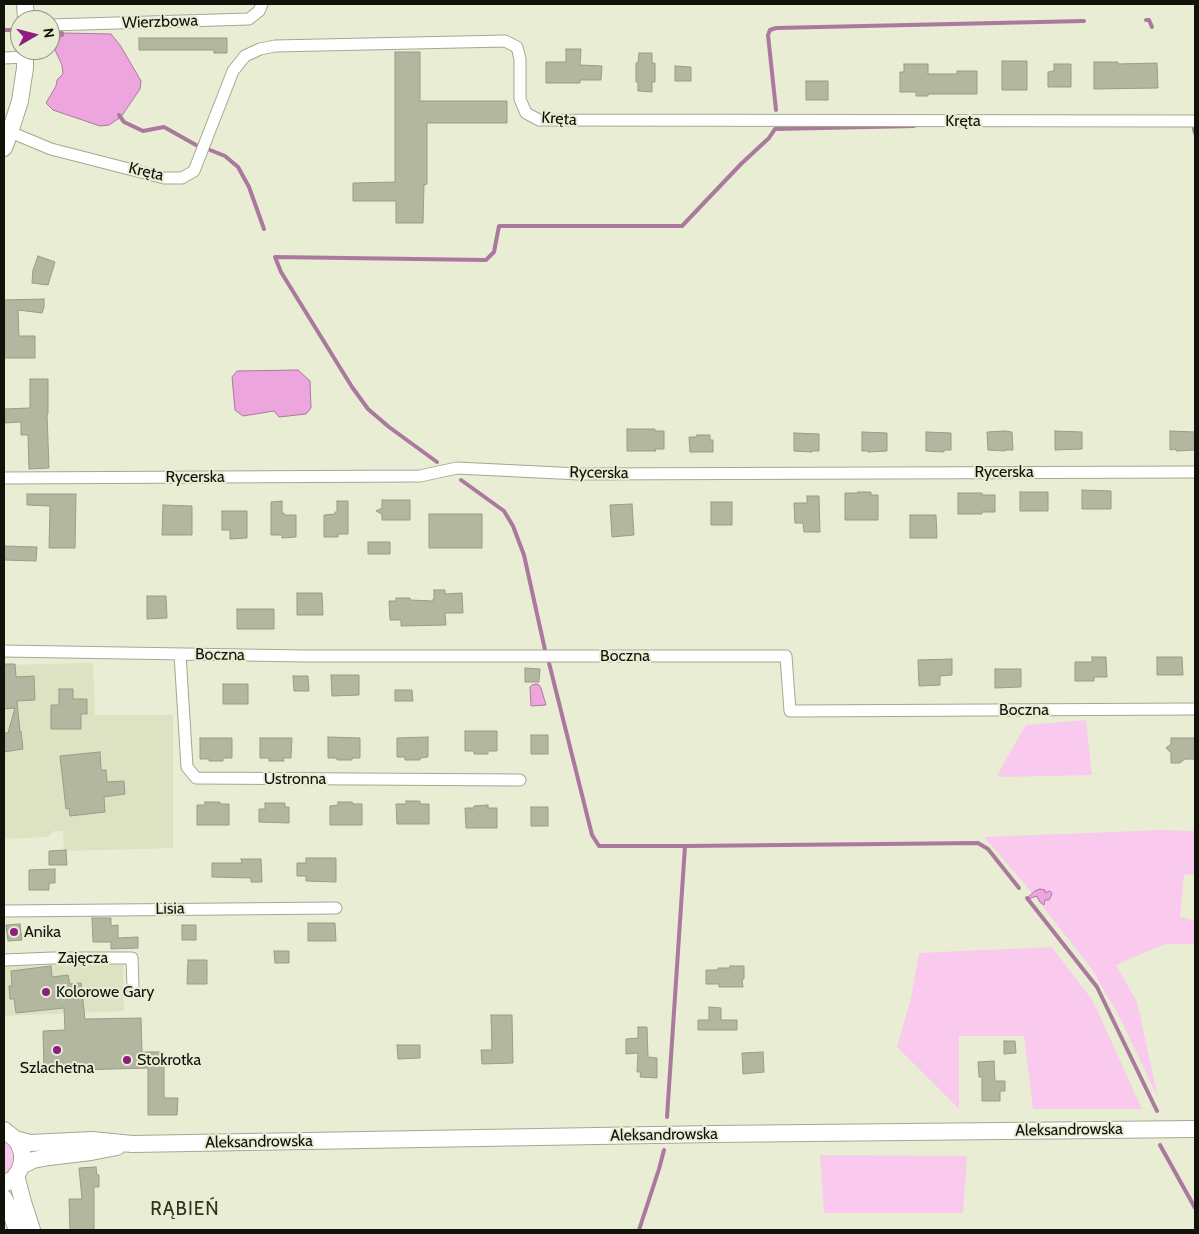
<!DOCTYPE html>
<html>
<head>
<meta charset="utf-8">
<style>
  body { margin:0 }
  #map { position:relative; width:1199px; height:1234px; overflow:hidden; background:#e8edd4; font-family:Cabin,sans-serif }
  canvas { display:block }
  .frame { position:absolute; inset:0; border:5px solid #11120a; pointer-events:none }
  .north { position:absolute; left:10px; top:10px; width:50px; height:50px; box-sizing:border-box; background:#e8edd4; border:1px solid #929583; border-radius:50%; rotate:82deg; font-size:14px; font-weight:700; line-height:20px; text-align:center; color:#11120a }
  .north::after { content:''; display:block; margin:auto; width:18px; height:22px; background:#8e1d7f; clip-path:polygon(50% 0,100% 100%,50% 72%,0 100%) }
</style>
</head>
<body>
<div id="map">
<canvas width="1199" height="1234"></canvas>
<div class="frame"></div>
<div class="north">N</div>
</div>
<script>
const ctx = document.querySelector('canvas').getContext('2d');
ctx.lineJoin = 'round';
function fillPath(path, color) { ctx.fillStyle = color; ctx.fill(path, 'evenodd'); }
const poly = rows => new Path2D(rows.map(r => 'M' + r).join(''));
function stroke(path, color, width, dash) { ctx.strokeStyle = color; ctx.lineWidth = width; ctx.lineCap = dash ? 'butt' : 'round'; ctx.setLineDash(dash || []); ctx.stroke(path); }
function label(font, color, halo, rows, align = 'center') {
  ctx.font = font + ' Cabin,sans-serif'; ctx.lineWidth = 4; ctx.setLineDash([]); ctx.textBaseline = 'middle'; ctx.strokeStyle = halo; ctx.fillStyle = color; for (const [text, x, y, turn = 0] of rows) {
    ctx.save(); ctx.translate(x, y); ctx.rotate((+turn || 0) * Math.PI / 180); ctx.textAlign = isNaN(turn) ? turn : align; if (halo) ctx.strokeText(text, 0, 0); ctx.fillText(text, 0, 0); ctx.restore();
  }
}
const built = poly([
  [93,663,95,715,173,715,173,848,64,851,63,831,54,831,47,837,4,839,4,665],
  [123,965,124,1011,4,1016,4,966]
]);
const green = poly([
  [1086,720,1092,775,1002,777,997,775,1026,725],
  [1163,830,1195,831,1195,874,1184,875,1180,917,1195,920,1195,944,1165,944,1116,965,1137,1002,1158,1098,1121,1020,1092,969,1027,887,984,837],
  [1052,947,1093,1001,1142,1109,1033,1109,1024,1036,959,1036,959,1109,897,1047,911,998,919,953],
  [4,1141,10,1147,13,1154,13,1161,11,1168,4,1175],
  [820,1155,967,1156,963,1213,824,1213]
]);
const water = poly([
  [62,33,111,34,120,45,141,81,140,89,121,117,109,125,100,126,53,110,46,103,56,86,57,80,63,74,62,65,55,50,62,33],
  [298,370,310,381,311,408,306,414,279,417,274,411,243,416,235,410,232,377,237,371,298,370],
  [536,684,539,685,541,688,546,705,531,706,530,687,532,685,536,684],
  [1040,889,1045,890,1045,893,1049,891,1051,892,1052,894,1049,900,1045,900,1044,905,1040,902,1037,896,1028,899,1027,898,1035,891,1040,889]
]);
const stream = poly([
  [1146,20,1149,20,1152,27],
  [4,30,11,30],
  [56,33,62,33,62,35],
  [776,110,768,35,770,30,776,28,1084,21],
  [119,115,124,122,143,131,164,127,196,145],
  [1194,129,1195,133],
  [210,150,225,156,238,167,249,187,264,229],
  [437,462,389,427,368,409,352,387,281,272,275,257,486,260,494,252,499,226,682,226,741,164,769,138,775,129,914,126],
  [461,480,504,511,513,526,524,555,545,650],
  [549,663,592,835,599,846,685,846,978,843,988,849,1019,888],
  [1027,898,1097,987,1157,1111],
  [667,1117,685,846],
  [1160,1145,1195,1208],
  [639,1230,659,1169,664,1150]
]);
const building = poly([
  [139,38,227,38,227,53,214,53,214,50,139,50,139,38],
  [566,49,581,49,580,65,602,66,601,80,580,80,580,83,546,83,546,62,566,62,566,49],
  [395,52,420,52,420,101,507,101,507,123,427,123,427,184,424,185,423,223,396,223,396,201,353,201,353,183,395,182,395,52],
  [639,53,652,53,652,63,655,63,655,82,652,82,652,92,638,91,638,82,636,82,636,63,638,63,639,53],
  [1002,61,1027,61,1027,90,1002,90,1002,61],
  [1094,62,1118,62,1118,64,1157,63,1158,88,1094,89,1094,62],
  [904,64,928,64,928,74,957,74,957,71,977,71,977,94,928,94,928,96,916,96,916,92,900,92,900,72,904,72,904,64],
  [1054,64,1071,64,1071,87,1048,87,1048,72,1054,71,1054,64],
  [675,66,691,67,691,81,675,81,675,66],
  [806,81,828,81,828,100,806,100,806,81],
  [38,256,55,262,48,285,32,283,33,270,38,256],
  [44,299,44,307,42,313,18,310,19,336,35,336,35,358,4,358,4,300,44,299],
  [30,379,48,379,48,414,47,414,49,468,29,469,28,435,21,435,21,422,4,423,4,409,30,408,30,379],
  [627,429,655,429,655,431,664,431,664,449,655,449,656,451,627,451,627,429],
  [1005,431,1012,432,1013,450,1005,450,1005,451,988,450,987,432,1005,431],
  [1055,431,1082,432,1082,449,1055,450,1055,431],
  [1170,431,1195,432,1195,450,1176,451,1176,449,1170,450,1170,431],
  [862,432,887,433,887,451,868,452,868,451,862,451,862,432],
  [926,432,951,433,951,450,944,450,944,452,926,451,926,432],
  [794,433,819,434,819,451,812,451,812,452,794,451,794,433],
  [697,435,710,435,710,440,713,440,713,452,690,452,689,437,697,437,697,435],
  [1082,490,1111,491,1111,509,1082,509,1082,490],
  [858,492,871,492,871,495,878,495,878,520,845,520,845,493,858,493,858,492],
  [1020,492,1048,492,1048,511,1020,511,1020,492],
  [958,493,982,493,982,495,995,495,995,512,982,512,982,514,958,514,958,493],
  [27,494,76,494,75,548,49,548,50,506,27,505,27,494],
  [807,496,819,496,820,532,804,532,803,523,795,523,794,503,807,503,807,496],
  [382,500,410,500,410,520,382,520,382,514,376,511,382,508,382,500],
  [282,501,282,513,284,513,284,515,296,515,296,537,282,538,282,535,271,535,271,502,282,501],
  [337,501,348,501,348,534,338,534,338,537,324,537,324,515,335,514,335,512,337,512,337,501],
  [711,502,732,502,732,525,711,525,711,502],
  [632,504,634,535,612,537,610,505,632,504],
  [163,505,192,506,192,535,162,535,163,505],
  [222,511,247,511,247,538,230,539,230,530,222,530,222,511],
  [429,514,482,514,482,548,429,548,429,514],
  [910,515,936,515,937,538,910,538,910,515],
  [368,542,390,542,390,554,368,554,368,542],
  [4,546,37,547,36,561,4,560,4,546],
  [434,590,445,590,445,594,462,593,463,613,445,613,446,625,401,626,401,620,390,620,389,601,396,601,396,598,410,598,410,600,433,601,433,599,434,599,434,590],
  [297,593,322,593,323,615,297,615,297,593],
  [147,596,166,596,167,618,147,619,147,596],
  [237,609,274,609,274,629,237,629,237,609],
  [1092,657,1106,657,1107,677,1094,677,1094,681,1075,681,1075,662,1092,662,1092,657],
  [1157,657,1182,657,1183,675,1157,675,1157,657],
  [952,659,952,675,940,676,940,685,919,686,918,660,952,659],
  [4,664,15,664,16,677,34,676,35,700,17,701,20,732,21,731,23,749,4,752,4,733,8,733,15,708,4,709,4,664],
  [525,668,540,669,539,682,525,682,525,668],
  [995,669,1021,669,1021,687,995,688,995,669],
  [331,675,359,675,359,695,332,696,331,675],
  [293,676,308,676,309,691,294,691,293,676],
  [223,684,248,684,248,704,223,704,223,684],
  [59,689,73,689,73,699,87,699,87,714,81,714,81,729,51,729,51,705,59,705,59,689],
  [395,690,412,690,413,701,395,701,395,690],
  [465,731,497,731,497,751,488,751,488,754,474,754,474,751,465,751,465,731],
  [531,735,548,735,548,754,531,754,531,735],
  [328,737,360,738,360,758,352,758,352,760,337,760,337,758,328,758,328,737],
  [428,737,428,757,420,758,420,760,405,760,405,757,397,757,397,738,428,737],
  [200,738,232,738,232,758,223,758,223,761,209,761,209,759,200,759,200,738],
  [260,738,292,738,291,758,283,758,284,761,269,761,269,758,260,758,260,738],
  [1171,738,1195,738,1195,759,1185,759,1180,763,1171,763,1171,753,1166,748,1171,744,1171,738],
  [100,752,101,770,106,770,107,782,124,781,125,794,104,797,105,812,70,816,69,808,66,809,60,756,100,752],
  [406,801,420,801,420,804,429,804,429,824,397,824,396,804,406,804,406,801],
  [205,802,220,802,220,804,229,804,229,825,197,825,197,805,205,805,205,802],
  [338,802,352,802,353,804,362,804,362,825,330,825,330,806,338,805,338,802],
  [265,803,285,803,285,807,289,807,289,823,259,822,259,809,265,809,265,803],
  [488,805,488,808,497,808,497,828,466,828,465,808,474,808,474,806,488,805],
  [531,807,548,807,548,826,531,826,531,807],
  [66,850,67,865,49,865,49,851,66,850],
  [306,858,336,858,336,882,306,881,306,876,297,876,297,863,306,863,306,858],
  [241,859,261,859,262,882,251,882,251,878,212,877,212,863,242,863,241,859],
  [55,869,55,883,49,883,49,890,29,890,29,870,55,869],
  [92,918,111,918,111,926,118,925,118,938,138,937,138,948,111,949,111,942,93,942,92,918],
  [308,923,335,923,336,941,308,941,308,923],
  [20,924,22,940,8,941,6,925,20,924],
  [182,925,196,925,196,940,182,940,182,925],
  [274,951,289,951,289,963,275,963,274,951],
  [188,960,207,960,207,984,187,984,188,960],
  [51,966,52,977,68,975,70,984,81,983,85,1019,141,1018,142,1052,164,1052,164,1098,178,1098,177,1115,148,1115,148,1068,44,1071,43,1031,65,1030,64,1008,16,1013,14,999,10,999,9,986,12,986,11,971,51,966],
  [730,966,744,966,744,979,742,979,743,987,719,987,719,984,706,984,706,970,718,970,718,968,730,968,730,966],
  [709,1007,721,1008,721,1020,737,1020,737,1030,698,1030,698,1020,709,1020,709,1007],
  [491,1015,512,1015,513,1063,482,1064,481,1050,492,1050,491,1015],
  [638,1027,647,1027,648,1057,657,1058,657,1078,640,1077,641,1072,637,1072,638,1053,626,1054,626,1039,638,1038,638,1027],
  [1004,1041,1015,1041,1016,1053,1004,1054,1004,1041],
  [397,1045,420,1045,420,1058,398,1059,397,1045],
  [763,1052,764,1072,743,1074,742,1053,763,1052],
  [994,1061,995,1081,1005,1081,1005,1091,1000,1091,1000,1101,982,1101,982,1077,979,1077,978,1062,994,1061],
  [96,1167,97,1175,99,1175,99,1187,94,1187,94,1230,70,1230,69,1199,82,1199,79,1168,96,1167]
]);
const street = poly([
  [50,25,249,19,259,11,262,4],
  [4,58,25,57],
  [10,132,51,149,164,178,182,178,194,171,233,71,245,56,260,49,275,46,505,41,517,47,520,59,520,99,526,113,539,120,1195,121],
  [4,478,420,476,457,468,579,474,1195,472],
  [4,651,304,656,786,656,790,711,1195,709],
  [180,654,187,767,196,778,520,780],
  [4,911,336,908],
  [4,960,53,958,132,958,133,988]
]);
const secondary = poly([
  [25,4,26,20],
  [4,148,10,132,20,101,25,68,25,50],
  [4,1130,15,1139,18,1142,22,1153,22,1162,19,1171,13,1179,4,1184],
  [15,1139,30,1143,92,1140,132,1144,713,1134,1195,1129],
  [21,1166,33,1160,49,1157,91,1152,117,1147],
  [16,1175,23,1202,32,1230],
  [4,1198,9,1208,17,1230]
]);
const markers = [
  [14,932,5,"#8e1d7f"],
  [46,992,5,"#8e1d7f"],
  [57,1050,5,"#8e1d7f"],
  [127,1060,5,"#8e1d7f"]
];
const streetNames = [
  ["Wierzbowa",160,22,-2],
  ["Kręta",559,119,4],
  ["Kręta",963,121],
  ["Kręta",146,172,13],
  ["Rycerska",1004,472],
  ["Rycerska",599,473,1],
  ["Rycerska",195,477],
  ["Boczna",220,655,1],
  ["Boczna",625,656],
  ["Boczna",1024,710],
  ["Ustronna",295,779],
  ["Lisia",170,909,-1],
  ["Zajęcza",83,958],
  ["Aleksandrowska",1069,1130,-1],
  ["Aleksandrowska",664,1135,-1],
  ["Aleksandrowska",259,1142,-1]
];
const poiNames = [
  ["Anika",24,932],
  ["Kolorowe Gary",56,992],
  ["Stokrotka",137,1060],
  ["Szlachetna",57,1068,"center"]
];
const quarterNames = [
  ["RĄBIEŃ",185,1209]
];
fillPath(built, '#dce2c2');
fillPath(green, '#f9caee');
fillPath(water, '#eda5de');
stroke(water, '#ab799e', 1);
stroke(stream, '#ab799e', 4);
fillPath(building, '#b3b7a0');
stroke(building, '#999d86', 1);
stroke(street, '#a4a892', 13);
stroke(secondary, '#a4a892', 18);
stroke(street, '#fff', 11);
stroke(secondary, '#fff', 16);
for (const [x, y, r, color] of markers) { const dot = new Path2D(); dot.arc(x, y, r, 0, 2 * Math.PI); ctx.fillStyle = color; ctx.fill(dot); stroke(dot, '#e8edd4', 2); }
label('16px', '#11120a', '#e8edd4', streetNames);
label('16px', '#11120a', '#e8edd4', poiNames, 'left');
ctx.letterSpacing = '1px';
label('19px', '#313421', '#e8edd4', quarterNames);
ctx.letterSpacing = '0px';
</script>
</body>
</html>
